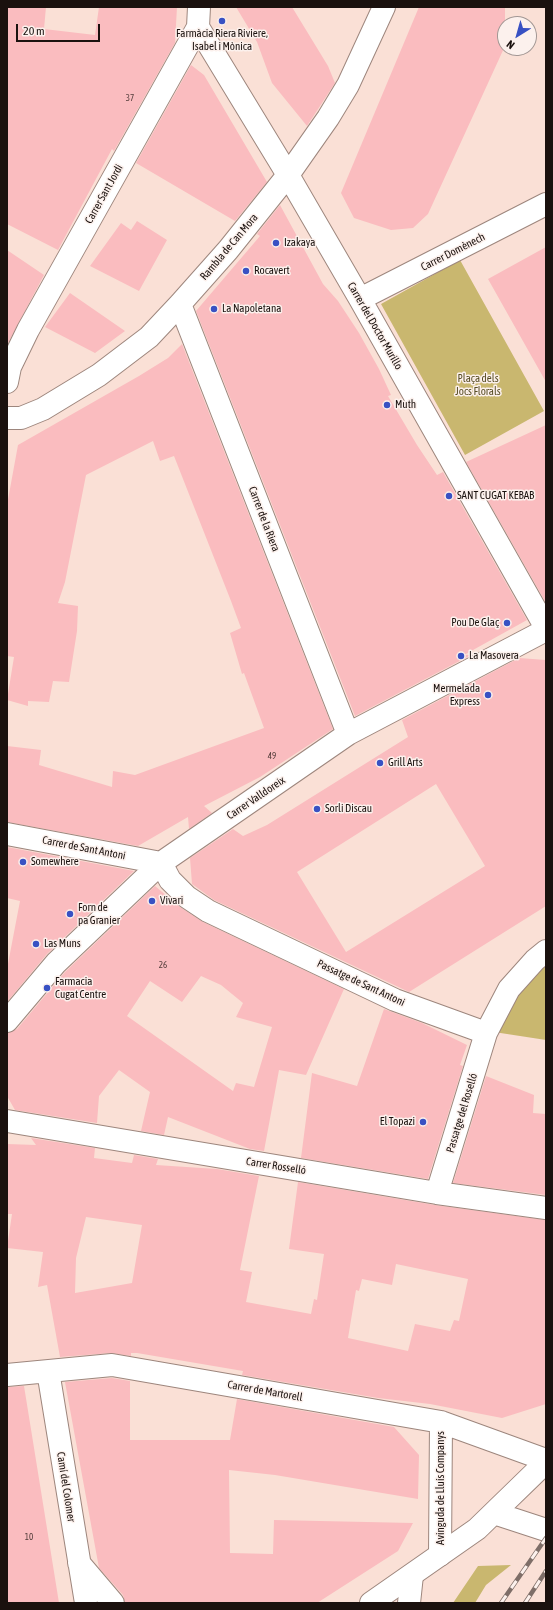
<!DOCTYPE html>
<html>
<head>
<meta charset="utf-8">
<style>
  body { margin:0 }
  #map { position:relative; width:553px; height:1610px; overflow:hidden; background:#fae0d6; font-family:"Asap Condensed",sans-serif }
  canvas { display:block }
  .frame { position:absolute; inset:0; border:8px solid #1a110e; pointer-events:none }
  .north { position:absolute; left:497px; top:16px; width:40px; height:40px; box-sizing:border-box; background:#fcf1ed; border:1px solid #a29794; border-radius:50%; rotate:217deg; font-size:11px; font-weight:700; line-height:16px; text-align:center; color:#1a110e }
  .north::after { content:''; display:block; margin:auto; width:14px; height:18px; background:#3851c3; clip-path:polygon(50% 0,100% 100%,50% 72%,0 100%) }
  .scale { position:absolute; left:16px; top:24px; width:84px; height:18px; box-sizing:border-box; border:2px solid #1a110e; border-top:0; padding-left:5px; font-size:12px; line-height:14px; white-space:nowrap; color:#1a110e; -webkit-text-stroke:3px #fcf1ed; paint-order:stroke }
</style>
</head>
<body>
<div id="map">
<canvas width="553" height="1610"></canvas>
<div class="frame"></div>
<div class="north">N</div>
<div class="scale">20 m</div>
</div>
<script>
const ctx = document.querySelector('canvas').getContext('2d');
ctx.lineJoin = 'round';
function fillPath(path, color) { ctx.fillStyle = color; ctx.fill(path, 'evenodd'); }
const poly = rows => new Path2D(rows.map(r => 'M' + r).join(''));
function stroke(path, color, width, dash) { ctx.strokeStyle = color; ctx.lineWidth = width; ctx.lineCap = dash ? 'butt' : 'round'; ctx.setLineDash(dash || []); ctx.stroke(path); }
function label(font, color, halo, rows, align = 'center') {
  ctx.font = font + ' "Asap Condensed",sans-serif'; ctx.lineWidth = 3; ctx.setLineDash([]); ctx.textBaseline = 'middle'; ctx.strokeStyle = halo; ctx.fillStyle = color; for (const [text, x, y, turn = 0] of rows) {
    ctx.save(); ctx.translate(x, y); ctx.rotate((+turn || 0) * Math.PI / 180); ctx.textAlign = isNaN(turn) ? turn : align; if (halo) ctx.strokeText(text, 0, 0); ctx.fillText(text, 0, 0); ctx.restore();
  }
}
const green = poly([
  [460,260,544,411,465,455,381,304],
  [546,963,546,1040,494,1032,515,995],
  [511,1565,486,1585,475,1603,453,1603,478,1566]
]);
const building = poly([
  [7,7,46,7,44,29,95,35,99,7,177,7,175,43,114,151,112,149,58,250,7,224],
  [236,7,292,7,328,66,335,83,307,126,272,83,257,42],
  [419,7,505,7,505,46,428,214,413,228,391,230,354,218,341,193],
  [191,65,204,75,267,182,235,221,136,163],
  [280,205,323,284,338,301,359,333,379,369,391,395,388,396,417,445,437,475,443,472,527,620,464,655,471,655,355,716,196,311,260,236,257,234],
  [137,221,167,240,139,291,90,266,121,223,131,230],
  [546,247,546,382,488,279],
  [7,250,44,275,7,345],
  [70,293,125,331,95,353,45,327],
  [182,344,333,729,260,777,204,806,212,813,189,829,188,817,138,846,7,822,7,746,41,750,39,765,112,787,113,771,135,775,264,728,244,673,242,674,230,633,241,628,231,601,174,456,160,461,153,441,86,475,65,582,58,603,78,606,77,631,69,682,53,681,49,702,28,701,28,706,7,700,14,657,7,656,7,505,18,445,139,376,168,358],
  [546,425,546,603,466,462],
  [519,658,546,660,546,906,409,992,214,900,192,884,190,858,233,829,243,836,267,825,408,737,402,720],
  [436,784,485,866,346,952,297,872],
  [7,847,134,871,47,954,7,1002,7,969,20,901,7,898],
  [155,886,180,907,203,922,344,989,306,1075,279,1070,264,1151,250,1149,168,1117,164,1135,141,1131,150,1092,119,1070,99,1096,97,1123,15,1110,7,1096,7,1033,17,1029,65,972],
  [201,976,221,985,243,1003,236,1017,272,1027,254,1087,236,1083,233,1091,127,1016,150,981,182,1002],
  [384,1009,422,1023,467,1045,460,1065,463,1066,428,1179,301,1158,312,1073,357,1086],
  [486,1076,534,1095,533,1113,546,1114,546,1195,453,1183],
  [31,1138,95,1148,94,1158,132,1163,134,1155,158,1159,156,1165,217,1169,259,1176,240,1270,252,1272,246,1302,311,1314,314,1299,317,1300,324,1254,289,1249,298,1182,435,1205,546,1220,546,1404,502,1418,430,1404,378,1398,242,1375,243,1371,137,1353,131,1353,131,1356,111,1353,60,1357,47,1285,38,1287,43,1252,7,1248,12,1214,7,1214,7,1144,36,1145],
  [86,1217,142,1225,132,1283,75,1293,76,1258],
  [396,1264,468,1279,459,1321,454,1320,450,1331,415,1324,408,1351,348,1338,356,1290,359,1291,362,1279,392,1285],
  [112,1378,130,1381,130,1440,230,1440,237,1399,394,1427,419,1455,418,1499,275,1475,229,1470,230,1553,273,1554,274,1520,413,1523,398,1551,317,1603,125,1603,123,1595,99,1568,65,1382],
  [24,1386,40,1485,59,1603,7,1603,7,1387]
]);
const street = poly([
  [198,27,288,175,360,299,546,628],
  [360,299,546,204],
  [180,304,348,734],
  [7,382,10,367,28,330,198,27,199,7],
  [7,418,21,418,43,409,99,375,149,337,180,304,228,250,288,175,328,118,348,85,384,7],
  [7,834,161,863,170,880,187,897,208,911,395,1000,486,1033,509,989,535,960,546,951],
  [7,1021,56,963,161,863,348,734,546,630],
  [7,1121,437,1193,546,1208],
  [437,1193,486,1033],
  [48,1371,86,1603],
  [7,1375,112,1365,441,1422,546,1460],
  [440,1555,441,1422],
  [79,1563,113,1603],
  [409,1603,412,1575]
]);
const secondary = poly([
  [494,1513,546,1530],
  [371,1603,477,1529,546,1462]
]);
const rail = poly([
  [501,1603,546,1538],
  [525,1603,546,1571]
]);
const markers = [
  [222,21,4,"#3851c3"],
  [276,243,4,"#3851c3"],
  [246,271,4,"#3851c3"],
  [214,309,4,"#3851c3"],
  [387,405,4,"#3851c3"],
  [449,496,4,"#3851c3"],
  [507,623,4,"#3851c3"],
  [461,656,4,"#3851c3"],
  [488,695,4,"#3851c3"],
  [380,763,4,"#3851c3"],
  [317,809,4,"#3851c3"],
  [23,862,4,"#3851c3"],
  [152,901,4,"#3851c3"],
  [70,914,4,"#3851c3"],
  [36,944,4,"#3851c3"],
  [47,988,4,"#3851c3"],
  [423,1122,4,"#3851c3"]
];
const numberNames = [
  ["37",130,98],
  ["49",272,756],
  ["26",163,965],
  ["10",29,1537]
];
const poiNames = [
  ["Farmàcia Riera Riviere,",222,34,"center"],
  ["Isabel i Mònica",222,47,"center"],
  ["Izakaya",284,243],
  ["Rocavert",254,271],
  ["La Napoletana",222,309],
  ["Muth",395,405],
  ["SANT CUGAT KEBAB",457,496],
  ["Pou De Glaç",499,623,"right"],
  ["La Masovera",469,656],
  ["Mermelada",480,689,"right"],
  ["Express",480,702,"right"],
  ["Grill Arts",388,763],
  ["Sorli Discau",325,809],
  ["Somewhere",31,862],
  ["Vivari",160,901],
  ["Forn de",78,908],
  ["pa Granier",78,921],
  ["Las Muns",44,944],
  ["Farmacia",55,982],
  ["Cugat Centre",55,995],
  ["El Topazi",415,1122,"right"]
];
const streetNames = [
  ["Carrer Sant Jordi",104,194,-61],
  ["Rambla de Can Mora",229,247,-50],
  ["Carrer Domènech",453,252,-27],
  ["Carrer del Doctor Murillo",375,326,60],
  ["Carrer de la Riera",264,519,69],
  ["Carrer Valldoreix",256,798,-34],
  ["Carrer de Sant Antoni",84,848,11],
  ["Passatge de Sant Antoni",361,983,25],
  ["Passatge del Roselló",462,1113,-73],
  ["Carrer Rosselló",276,1166,9],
  ["Carrer de Martorell",265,1391,10],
  ["Camí del Colomer",66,1487,81],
  ["Avinguda de Lluís Companys",441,1488,-90]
];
const parkNames = [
  ["Plaça dels",478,379],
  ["Jocs Florals",478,392]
];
fillPath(green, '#c9b76f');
fillPath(building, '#fabcbf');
stroke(street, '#9d867d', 24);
stroke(secondary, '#9d867d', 24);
stroke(street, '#fff', 22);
stroke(secondary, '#fff', 22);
stroke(rail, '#7e6e68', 4.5);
stroke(rail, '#fcf1ed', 3, [9]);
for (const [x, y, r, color] of markers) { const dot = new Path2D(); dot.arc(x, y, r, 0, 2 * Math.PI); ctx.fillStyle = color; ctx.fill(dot); stroke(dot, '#fcf1ed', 1.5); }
label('9px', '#523c3a', null, numberNames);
label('11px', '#1a110e', '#fcf1ed', poiNames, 'left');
label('11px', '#1a110e', '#fcf1ed', streetNames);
label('11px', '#564c23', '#fcf1ed', parkNames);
</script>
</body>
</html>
